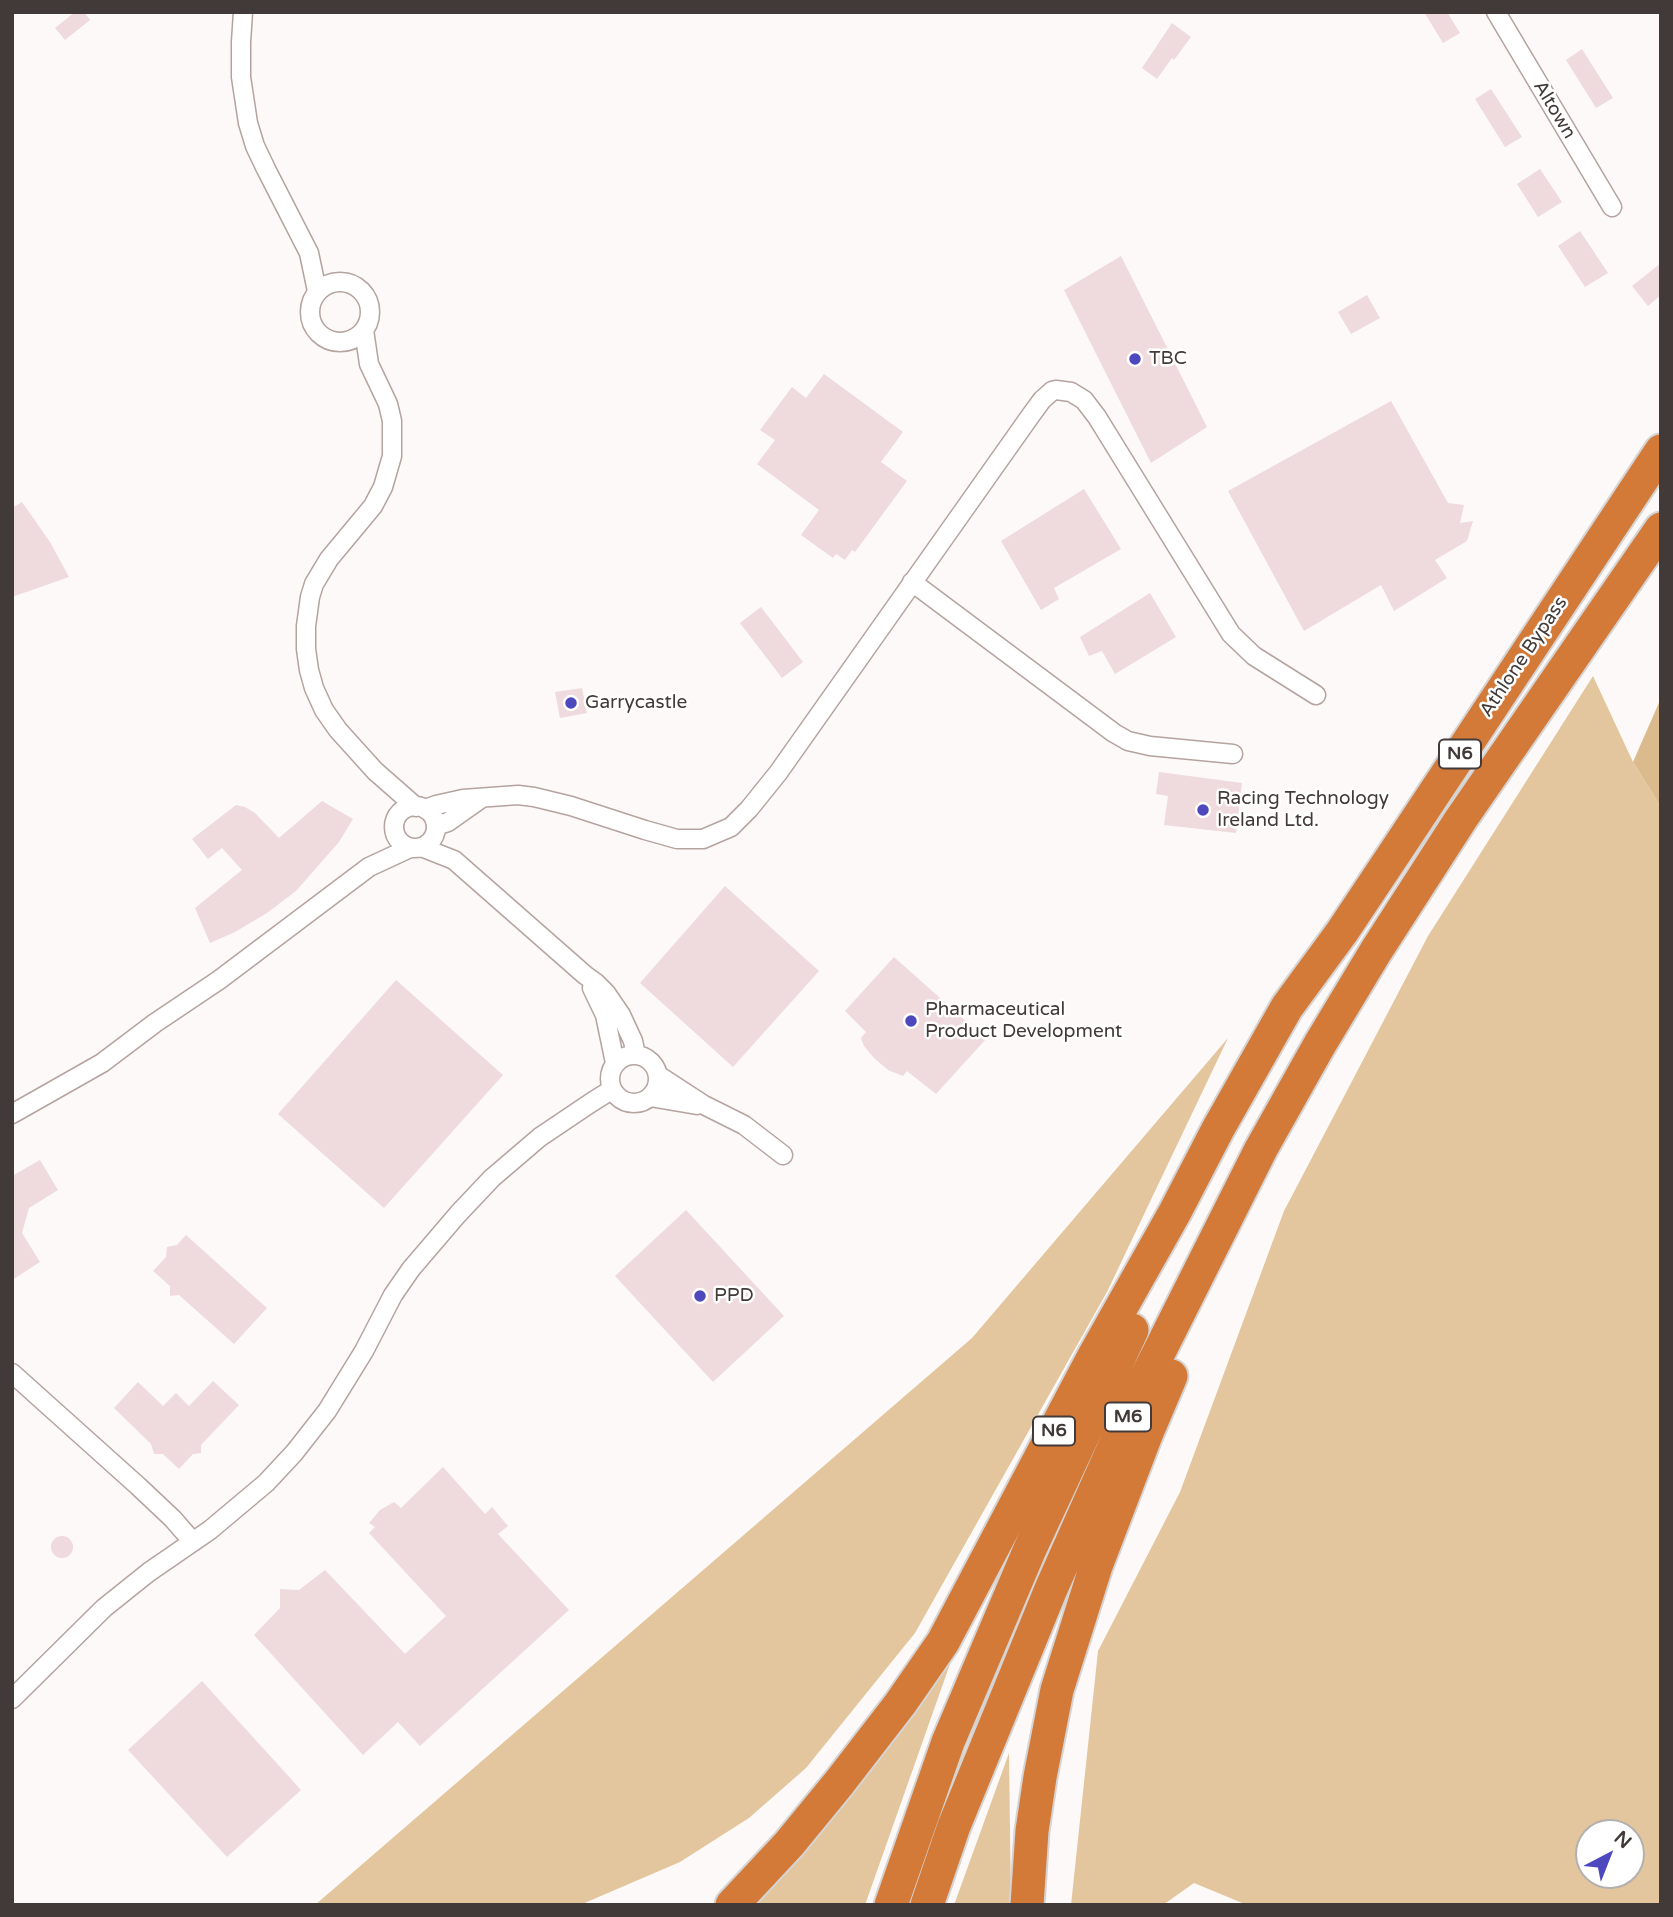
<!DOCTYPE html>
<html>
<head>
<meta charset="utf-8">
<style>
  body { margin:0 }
  #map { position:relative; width:1673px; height:1917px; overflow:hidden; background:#fdf9f8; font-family:"Varela Round",sans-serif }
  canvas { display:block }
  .frame { position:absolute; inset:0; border:14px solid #423a38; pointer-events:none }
  .north { position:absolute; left:1575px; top:1819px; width:70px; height:70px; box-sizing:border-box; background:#fff; border:2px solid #b3b0af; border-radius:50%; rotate:42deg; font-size:19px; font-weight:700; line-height:28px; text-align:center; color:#423a38 }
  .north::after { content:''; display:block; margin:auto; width:24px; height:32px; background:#4e48be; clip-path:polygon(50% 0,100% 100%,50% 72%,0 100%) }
</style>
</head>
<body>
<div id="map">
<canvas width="1673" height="1917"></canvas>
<div class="frame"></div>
<div class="north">N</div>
</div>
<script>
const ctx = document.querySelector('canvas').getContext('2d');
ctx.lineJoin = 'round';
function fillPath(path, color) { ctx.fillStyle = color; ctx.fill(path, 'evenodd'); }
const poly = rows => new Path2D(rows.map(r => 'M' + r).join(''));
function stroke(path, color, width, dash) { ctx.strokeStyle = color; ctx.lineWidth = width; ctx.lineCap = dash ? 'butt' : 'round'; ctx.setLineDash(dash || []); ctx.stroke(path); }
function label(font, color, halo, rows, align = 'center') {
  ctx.font = font + ' "Varela Round",sans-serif'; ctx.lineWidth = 5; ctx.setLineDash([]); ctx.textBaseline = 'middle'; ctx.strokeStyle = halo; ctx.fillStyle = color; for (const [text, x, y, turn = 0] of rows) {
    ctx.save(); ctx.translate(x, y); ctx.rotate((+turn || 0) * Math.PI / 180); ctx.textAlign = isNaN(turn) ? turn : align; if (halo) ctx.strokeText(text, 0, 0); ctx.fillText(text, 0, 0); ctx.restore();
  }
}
const green = poly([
  [1593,676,1633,762,1661,807,1661,1905,1247,1905,1194,1883,1163,1905,1071,1905,1098,1651,1180,1492,1284,1211,1428,936],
  [1589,1833,1631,1833,1631,1875,1589,1875],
  [1228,1038,1107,1292,915,1633,806,1768,749,1818,680,1862,580,1905,315,1905,972,1338],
  [950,1664,865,1905,744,1905,794,1859],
  [1009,1753,1011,1905,954,1905]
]);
const forest = poly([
  [1661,698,1661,807,1633,762]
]);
const building = poly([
  [75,12,84,12,90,20,65,40,55,28],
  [1424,12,1447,12,1460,33,1443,43],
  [1172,23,1191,37,1174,60,1172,58,1157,79,1142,68],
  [1582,49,1613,98,1596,108,1566,60],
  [1491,89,1522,137,1505,147,1475,99],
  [1540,169,1562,202,1538,217,1517,184],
  [1580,231,1608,273,1585,287,1558,246],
  [1121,256,1207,427,1151,463,1064,290],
  [1661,263,1661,295,1648,306,1632,286],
  [1367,295,1380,318,1351,334,1338,312],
  [824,374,903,432,881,462,907,481,855,552,852,550,845,560,836,554,833,558,801,535,819,510,757,464,775,440,760,430,792,387,806,398],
  [1391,401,1448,503,1464,505,1460,523,1473,521,1467,541,1435,560,1447,578,1394,611,1381,585,1304,631,1228,491],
  [1084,489,1121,549,1054,588,1059,599,1041,610,1001,541],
  [22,502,50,542,69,577,12,597,12,508],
  [1150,593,1176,637,1115,674,1102,651,1089,656,1080,637],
  [761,607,803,662,782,678,740,623],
  [582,688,587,713,560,718,555,692],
  [1159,772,1242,783,1236,833,1164,825,1168,796,1156,794],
  [322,801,353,819,339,842,296,891,267,913,235,932,210,943,195,908,242,870,222,848,208,859,192,839,236,805,245,807,255,813,279,838],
  [725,886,819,971,733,1067,640,983],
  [894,957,986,1039,936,1094,907,1071,903,1076,888,1070,874,1058,864,1046,861,1038,866,1032,845,1011],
  [396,980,503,1075,384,1208,278,1114],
  [40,1160,58,1190,29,1208,22,1233,40,1262,12,1280,12,1176],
  [686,1210,784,1316,713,1382,615,1276],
  [186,1235,267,1308,234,1344,179,1295,170,1296,170,1286,153,1271,166,1257,167,1247,177,1245],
  [213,1381,239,1405,201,1445,201,1453,193,1454,179,1469,163,1454,154,1454,151,1444,114,1408,138,1382,163,1406,176,1393,189,1406],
  [443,1467,485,1514,492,1507,508,1526,498,1534,569,1610,420,1746,398,1722,363,1755,254,1635,280,1608,280,1589,299,1590,325,1570,405,1654,446,1616,369,1533,375,1527,369,1523,380,1510,394,1502,401,1508],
  '51 1547a11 11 0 1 1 22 0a11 11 0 1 1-22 0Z',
  [202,1681,301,1790,227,1857,128,1750]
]);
const street = poly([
  [243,12,241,42,241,77,248,123,255,146,266,169,309,253,317,291],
  [1496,12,1612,207],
  '310 312a30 30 0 1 1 60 0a30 30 0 1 1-60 0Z',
  [364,330,369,364,388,404,392,421,392,456,383,487,373,506,329,559,314,584,310,597,306,626,306,649,309,670,314,688,324,710,338,730,375,771,416,807],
  [912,582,1114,733,1128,741,1150,746,1233,754],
  '394 827a21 21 0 1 1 42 0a21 21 0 1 1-42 0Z',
  [425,809,436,805,463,799,518,795,534,797,571,806,645,830,677,839,703,839,731,827,749,809,778,773,1031,415,1042,400,1052,391,1056,390,1071,392,1084,400,1097,417,1231,634,1254,656,1316,695],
  [436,826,448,822,482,798],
  [421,847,454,860,585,975,596,983,606,993,621,1015,633,1041,636,1055],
  [592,988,605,1015,615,1063],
  '610 1079a24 24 0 1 1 48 0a24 24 0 1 1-48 0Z',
  [658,1075,704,1105,744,1125,783,1155],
  [650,1097,697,1105],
  [12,1114,102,1063,155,1023,219,980,369,867,410,848],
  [12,1373,138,1486,173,1519,193,1542],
  [12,1699,104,1608,149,1572,210,1530,266,1483,294,1453,327,1411,364,1351,393,1295,411,1269,458,1214,492,1178,540,1137,592,1102,608,1092,613,1091]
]);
const highway = poly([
  [732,1905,789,1844,839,1783,900,1704,943,1642,1095,1354,1175,1212,1218,1129,1287,1007,1342,932,1398,848,1661,451],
  [891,1905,948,1742,1030,1549,1132,1330],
  [927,1905,954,1826,1051,1589,1135,1400,1261,1149,1320,1044,1376,951,1461,819,1661,529],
  [1027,1905,1032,1831,1040,1777,1057,1690,1096,1566,1146,1435,1171,1376]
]);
const markers = [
  [1135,359,7,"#4e48be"],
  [571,703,7,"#4e48be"],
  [1203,810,7,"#4e48be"],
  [911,1021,7,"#4e48be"],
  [700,1296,7,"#4e48be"]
];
const shields = [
  [1460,754,42],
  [1128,1417,46],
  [1054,1431,42]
];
const shieldNames = [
  ["N6",1460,754],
  ["M6",1128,1417],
  ["N6",1054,1431]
];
const streetNames = [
  ["Altown",1554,110,59],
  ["Athlone Bypass",1524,657,-56]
];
const poiNames = [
  ["TBC",1149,359],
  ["Garrycastle",585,703],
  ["Racing Technology",1217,799],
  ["Ireland Ltd.",1217,821],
  ["Pharmaceutical",925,1010],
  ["Product Development",925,1032],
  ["PPD",714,1296]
];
fillPath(green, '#e3c69d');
fillPath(forest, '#dbbb8d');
fillPath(building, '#efdadd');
stroke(street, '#b5a39f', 21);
stroke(highway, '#d5d4d3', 37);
stroke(street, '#fff', 18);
stroke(highway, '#d47a38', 33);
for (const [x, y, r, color] of markers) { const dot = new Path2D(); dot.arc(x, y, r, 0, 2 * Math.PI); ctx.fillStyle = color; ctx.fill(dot); stroke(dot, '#fff', 2.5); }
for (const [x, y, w] of shields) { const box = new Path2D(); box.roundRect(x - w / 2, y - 14.5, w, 29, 5); ctx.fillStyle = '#fff'; ctx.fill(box); stroke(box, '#423a38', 2); }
label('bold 18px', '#423a38', null, shieldNames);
label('19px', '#423a38', '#fff', streetNames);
label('19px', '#423a38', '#fff', poiNames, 'left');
</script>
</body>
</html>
